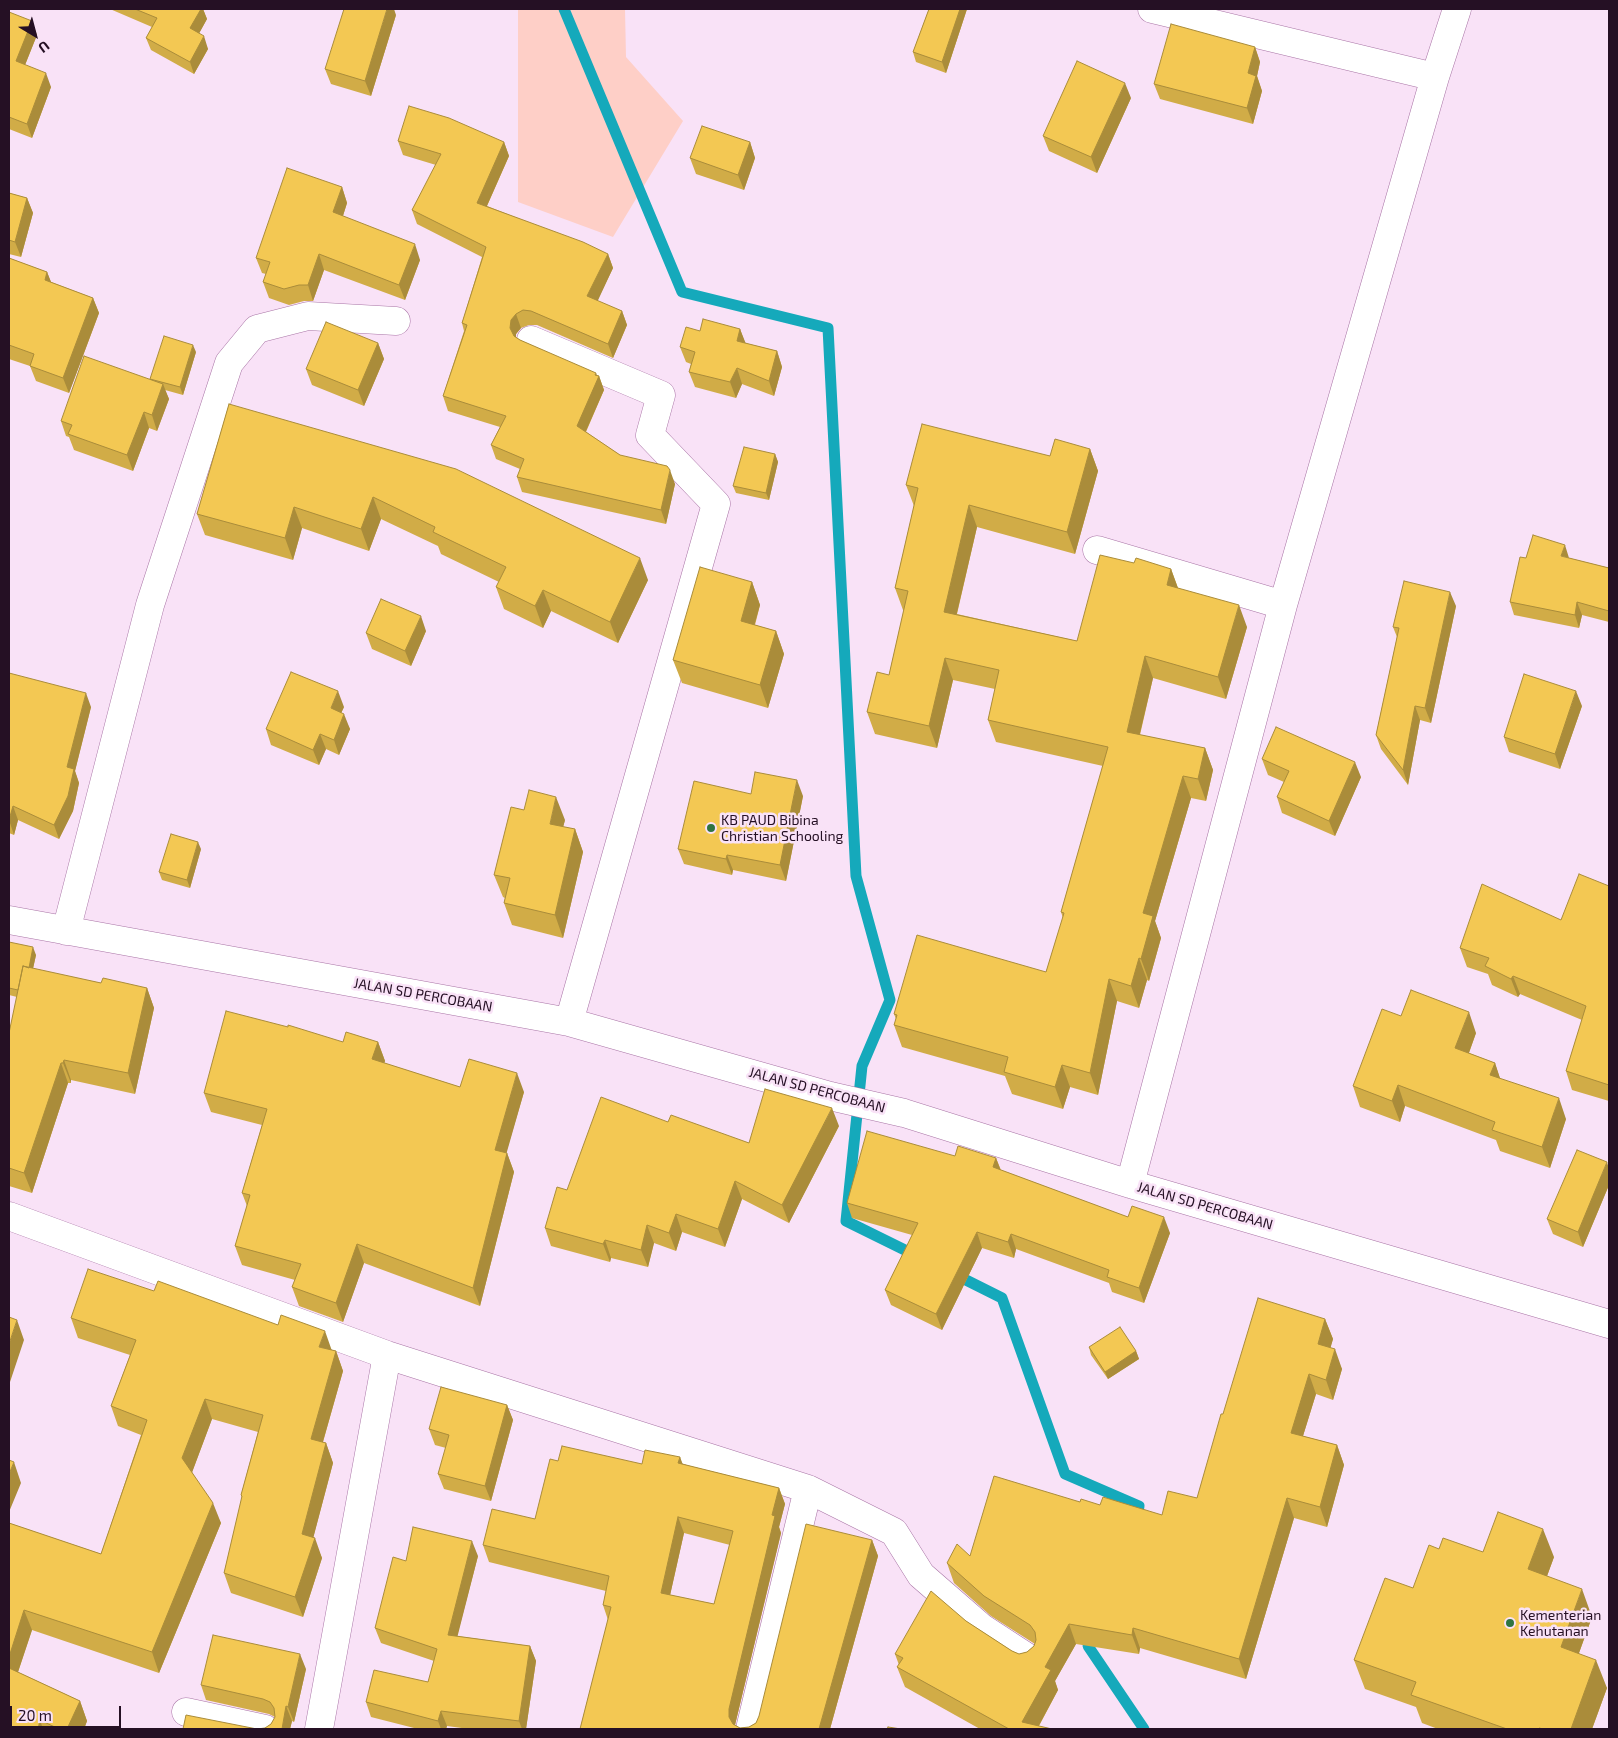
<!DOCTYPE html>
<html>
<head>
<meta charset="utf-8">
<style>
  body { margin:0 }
  #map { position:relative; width:1618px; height:1738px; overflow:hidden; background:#f9e2f7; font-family:"Exo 2",sans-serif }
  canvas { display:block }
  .frame { position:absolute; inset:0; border:10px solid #251024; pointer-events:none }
  .north { position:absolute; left:10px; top:10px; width:50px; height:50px; -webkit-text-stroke:4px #f9e2f7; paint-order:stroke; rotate:143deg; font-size:14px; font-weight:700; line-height:20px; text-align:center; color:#251024 }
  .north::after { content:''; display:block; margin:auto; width:18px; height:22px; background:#251024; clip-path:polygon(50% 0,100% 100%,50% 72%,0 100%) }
  .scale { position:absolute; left:10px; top:1706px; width:111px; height:22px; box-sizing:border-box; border:2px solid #251024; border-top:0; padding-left:6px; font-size:15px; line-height:18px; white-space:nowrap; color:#251024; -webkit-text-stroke:4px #f9e2f7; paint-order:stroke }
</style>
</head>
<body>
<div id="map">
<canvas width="1618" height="1738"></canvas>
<div class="frame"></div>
<div class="north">U</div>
<div class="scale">20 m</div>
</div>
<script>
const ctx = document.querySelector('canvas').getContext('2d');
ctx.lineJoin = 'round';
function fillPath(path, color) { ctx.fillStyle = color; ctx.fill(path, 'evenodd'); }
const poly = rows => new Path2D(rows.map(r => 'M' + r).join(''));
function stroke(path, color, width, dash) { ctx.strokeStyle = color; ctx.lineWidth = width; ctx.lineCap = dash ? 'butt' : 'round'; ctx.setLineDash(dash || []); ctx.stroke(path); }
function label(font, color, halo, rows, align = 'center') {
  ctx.font = font + ' "Exo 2",sans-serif'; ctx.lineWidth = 5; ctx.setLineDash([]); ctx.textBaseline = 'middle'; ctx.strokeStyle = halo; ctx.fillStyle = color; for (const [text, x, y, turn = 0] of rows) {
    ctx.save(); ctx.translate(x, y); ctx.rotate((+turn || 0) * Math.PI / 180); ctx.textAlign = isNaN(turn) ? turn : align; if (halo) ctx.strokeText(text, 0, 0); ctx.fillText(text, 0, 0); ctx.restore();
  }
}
const green = poly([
  [518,9,625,9,626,57,683,121,613,237,518,202]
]);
const stream = poly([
  [564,9,682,292,828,328,856,876,890,1000,862,1066,846,1221,917,1256],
  [954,1274,1002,1298,1065,1474,1139,1506,1136,1523],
  [1095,1633,1088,1646,1144,1729]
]);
const minor = poly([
  [1152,9,1435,77],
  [531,340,661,395,650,435,716,504,569,1022],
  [1097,550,1283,605],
  [9,920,569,1022,830,1096,904,1113,1130,1184,1609,1324],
  [66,931,150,605,229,363,257,329,308,316,396,321],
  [1130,1184,1283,605,1435,77,1457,9],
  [9,1216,387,1355,808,1489,894,1532,921,1575,982,1628,1028,1658],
  [186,1712,265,1729],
  [319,1729,387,1355],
  [750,1729,808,1489]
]);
const wall = poly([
  [110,9,203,9,207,19,199,33,208,49,194,74,151,50,146,38,152,27],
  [929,9,967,9,946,73,916,62,913,52],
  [9,12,37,35,25,65,51,87,32,138,9,129],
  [396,15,371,96,331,84,325,69],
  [1255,47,1260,62,1257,76,1262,91,1253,124,1160,99,1154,84],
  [1131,98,1097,173,1049,151,1043,136],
  [398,141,504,142,509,156,487,206,608,254,613,268,597,301,622,311,627,325,613,358,537,325,529,325,521,328,516,334,516,337,520,340,599,376,604,390,586,432,620,455,675,484,666,524,522,492,517,477,520,469,496,459,491,445,500,427,448,411,443,396,464,331,462,323,482,257,417,224,412,210,436,165,403,155],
  [750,142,755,158,744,190,696,174,690,158],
  [342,187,347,203,343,216,420,260,405,300,324,270,313,301,304,301,289,305,269,298,263,282,266,274,262,273,256,258],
  [9,193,27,198,33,213,21,257,9,254],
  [9,258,47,272,51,282,93,298,99,313,69,393,36,381,30,366,9,359],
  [740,329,745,343,777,351,782,367,774,396,742,384,736,398,695,387,689,372,691,364,686,362,680,347,700,331],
  [378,343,384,359,364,406,312,385,306,369],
  [196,352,183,395,165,390,169,399,157,431,149,428,133,471,74,450,69,437,66,436,61,421,151,379],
  [229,404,648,580,618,643,551,611,543,628,504,609,496,587,499,582,441,554,438,546,381,519,369,551,302,528,293,560,205,535,197,514],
  [1090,449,1098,471,1075,554,977,527,957,614,1077,641,1134,563,1171,569,1178,588,1247,627,1226,699,1153,678,1140,735,1205,748,1213,770,1206,801,1191,798,1155,921,1161,938,1149,981,1147,980,1139,1008,1117,1001,1098,1095,1070,1087,1063,1109,1012,1094,1005,1076,902,1047,894,1025,896,1019,894,1014,1046,972,1063,918,1061,912,1103,766,996,742,988,720,995,689,953,680,937,748,875,734,867,712,889,675,904,610,903,610,895,588,914,506,906,485],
  [775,454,778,462,769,500,736,493,733,486],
  [1526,558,1569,558,1609,568,1609,622,1582,615,1579,628,1514,615,1510,602],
  [752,582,760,605,755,625,776,631,784,654,768,708,682,683,673,660],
  [1456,606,1431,723,1420,720,1408,785,1381,749,1376,735,1397,637,1393,627],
  [426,631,411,666,372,649,366,633],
  [9,673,91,707,75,771,79,783,73,811,59,839,18,820,14,835,9,833],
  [1582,706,1560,769,1509,752,1504,737],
  [344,707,341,713,350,729,339,755,326,749,319,765,271,745,266,729],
  [1262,759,1361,777,1335,836,1282,813,1277,797,1284,782,1268,775],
  [751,794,803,796,786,881,733,870,732,875,684,864,678,849],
  [565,820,563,827,575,829,583,852,563,938,512,925,504,903,505,898,503,897,494,875],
  [201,849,190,888,162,880,159,872],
  [1609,886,1609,1101,1572,1090,1566,1071,1582,1020,1520,994,1518,997,1492,985,1488,974,1467,967,1460,948,1561,920],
  [9,942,36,955,33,969,101,983,147,988,154,1008,135,1094,71,1080,71,1083,68,1083,32,1193,9,1186,9,1033,17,997,9,995],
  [1401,1016,1476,1033,1469,1053,1495,1063,1500,1079,1566,1119,1550,1168,1500,1151,1496,1140,1405,1106,1400,1122,1360,1107,1353,1086],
  [343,1042,378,1042,385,1061,384,1063,460,1087,524,1092,506,1153,507,1153,514,1172,480,1306,364,1263,343,1322,299,1306,292,1287,295,1280,242,1265,235,1246,247,1206,242,1193,262,1125,211,1112,204,1093],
  [668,1122,749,1143,839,1126,789,1223,742,1199,725,1247,682,1232,676,1251,654,1243,648,1267,611,1258,610,1262,551,1246,545,1228,567,1190],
  [955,1156,996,1158,1001,1170,1170,1233,1144,1303,1112,1292,1109,1283,1016,1249,1014,1258,982,1248,942,1330,891,1305,885,1290,912,1235,852,1218,847,1203],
  [1609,1169,1609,1185,1583,1247,1553,1234,1547,1219],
  [71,1318,332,1350,336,1351,343,1371,323,1442,326,1443,333,1463,313,1538,322,1558,303,1617,231,1593,224,1573,242,1498,241,1495,258,1432,212,1419,192,1472,221,1523,159,1673,32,1630,18,1672,80,1701,87,1721,84,1729,9,1729,9,1523,101,1554,141,1435,118,1426,111,1406,130,1355,78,1338],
  [1325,1319,1333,1339,1330,1348,1342,1369,1333,1400,1316,1394,1303,1436,1337,1445,1344,1465,1327,1527,1294,1518,1246,1679,1140,1648,1139,1654,1076,1644,1055,1681,1058,1690,1039,1726,1052,1729,980,1729,905,1687,897,1667,899,1665,895,1654,966,1621,1012,1651,1019,1654,1027,1652,1034,1646,1035,1644,991,1616,954,1583,947,1563,970,1556,1080,1502,1162,1515,1197,1498,1223,1414],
  [1089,1347,1136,1351,1139,1359,1108,1379,1091,1355],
  [507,1405,513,1420,491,1501,444,1489,438,1474,446,1448,435,1445,429,1429],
  [680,1457,682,1464,779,1488,785,1504,779,1527,781,1533,735,1725,740,1728,749,1727,756,1723,872,1540,878,1556,830,1729,580,1729,608,1620,603,1605,606,1591,489,1562,483,1545,535,1519,558,1461,642,1464],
  [684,1533,730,1545,714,1604,670,1595],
  [1439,1549,1554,1557,1547,1576,1592,1617,1579,1653,1607,1688,1592,1729,1438,1729,1422,1723,1416,1707,1365,1689,1354,1660,1413,1588],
  [478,1556,457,1636,530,1646,536,1661,526,1729,469,1729,447,1726,446,1729,418,1729,371,1717,366,1702,428,1682,434,1661,381,1643,375,1628,406,1561],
  [306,1669,294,1722,292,1721,290,1729,183,1729,265,1728,271,1724,275,1717,269,1714,206,1700,201,1685]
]);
const shadedWall = poly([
  [201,9,203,9,207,19,195,41,190,28],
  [387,9,394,9,396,15,371,96,365,81],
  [960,9,967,9,946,73,942,62],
  [32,21,37,35,21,75,16,61],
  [204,36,208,49,194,74,190,62],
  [1255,47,1260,62,1257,76,1262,91,1253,124,1247,108,1248,73],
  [46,73,51,87,32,138,27,124],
  [1125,83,1131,98,1097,173,1091,157],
  [504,142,509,156,482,217,477,203],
  [750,142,755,158,744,190,738,175],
  [342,187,347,203,339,228,333,212],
  [27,198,33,213,21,257,15,242],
  [415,244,420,260,405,300,399,285],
  [319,254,324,270,313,301,308,285],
  [608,254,613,268,593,311,587,296],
  [47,272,53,287,45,280],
  [93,298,99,313,69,393,63,378],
  [622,311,627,325,613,358,608,344],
  [516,314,521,328,516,334,516,342,510,328,511,320],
  [740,329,746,344,737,341],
  [378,343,384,359,364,406,358,390],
  [193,345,196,352,183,395,180,387],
  [777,351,782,367,774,396,769,381],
  [737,368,742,384,736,398,730,382],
  [596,373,598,378,599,376,604,390,582,440,577,426],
  [163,384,169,399,157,431,152,415],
  [144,412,149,428,133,471,127,455],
  [1090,449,1098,471,1075,554,1067,532],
  [775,454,778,462,769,500,766,493],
  [670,470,675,484,666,524,661,510],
  [373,497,381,519,369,551,361,529],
  [969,505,977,527,952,634,944,612],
  [294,507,302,528,293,560,285,538],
  [1565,545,1569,558,1561,556],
  [640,558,648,580,618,643,610,622],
  [1171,569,1179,591,1167,585],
  [752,582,760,605,749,644,741,621],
  [543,590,551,611,543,628,535,606],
  [1450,592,1456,606,1431,723,1425,708],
  [1577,602,1582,615,1579,628,1575,615],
  [1239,605,1247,627,1226,699,1218,677],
  [421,616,426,631,411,666,405,651],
  [776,631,784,654,768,708,760,685],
  [1145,656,1153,678,1135,754,1127,732],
  [945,658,953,680,937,748,929,726],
  [338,691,344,707,336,724,331,708],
  [1576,691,1582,706,1560,769,1555,754],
  [86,693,91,707,75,771,79,783,73,811,59,839,54,825,67,767],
  [1415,706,1420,720,1408,785,1403,770],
  [344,714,350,729,339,755,334,740],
  [320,734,326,749,319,765,313,750],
  [1205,748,1213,770,1206,801,1198,779],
  [1355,762,1361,777,1335,836,1329,821],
  [1183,776,1191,798,1155,921,1161,938,1149,981,1141,959,1143,913],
  [797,780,803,796,786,881,780,865],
  [556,797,565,820,558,846,550,824],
  [13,806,18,820,14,835,9,820],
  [575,829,583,852,563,938,555,915],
  [198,842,201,849,190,888,187,880],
  [727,855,733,870,732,875,726,859],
  [33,947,36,955,26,999,24,991],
  [1139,958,1147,980,1139,1008,1131,986],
  [1513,976,1520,994,1518,997,1511,979],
  [1109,979,1117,1001,1098,1095,1090,1073],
  [147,988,154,1008,135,1094,128,1073],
  [1469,1012,1476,1033,1463,1069,1455,1048],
  [378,1042,385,1061,379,1078,372,1059],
  [64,1060,71,1080,71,1083,63,1063],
  [61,1063,68,1083,32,1193,24,1173],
  [1495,1063,1502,1084,1490,1075],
  [1062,1065,1070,1087,1063,1109,1055,1087],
  [517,1073,524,1092,502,1169,495,1150],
  [1398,1085,1405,1106,1400,1122,1392,1101],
  [1559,1098,1566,1119,1550,1168,1542,1147],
  [832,1108,839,1126,789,1223,782,1205],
  [507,1153,514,1172,480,1306,473,1288],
  [996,1158,1002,1174,993,1167],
  [1607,1162,1609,1169,1609,1185,1583,1247,1578,1232],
  [735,1181,742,1199,725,1247,718,1229],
  [676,1214,682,1232,676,1251,669,1233],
  [1164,1217,1170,1233,1144,1303,1139,1288],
  [647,1225,654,1243,648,1267,641,1250],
  [977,1232,982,1248,942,1330,936,1314],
  [1011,1234,1016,1249,1014,1258,1008,1242],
  [605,1240,611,1258,610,1262,603,1244],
  [357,1244,364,1263,343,1322,336,1303],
  [1325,1319,1333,1339,1326,1364,1318,1344],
  [17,1320,24,1340,9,1385,9,1344],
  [325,1331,332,1351,319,1347],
  [1335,1349,1342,1369,1333,1400,1326,1380],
  [336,1351,343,1371,318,1459,311,1439],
  [1136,1351,1139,1359,1108,1379,1105,1372],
  [1309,1374,1316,1394,1298,1452,1291,1433],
  [205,1399,212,1419,190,1478,182,1458],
  [507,1405,513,1420,491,1501,485,1486],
  [326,1443,333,1463,309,1554,302,1534],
  [1337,1445,1344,1465,1327,1527,1320,1507],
  [680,1457,686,1473,678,1463],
  [14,1462,21,1483,9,1512,9,1474],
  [779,1488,785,1504,779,1527,781,1533,735,1725,735,1729,729,1717,729,1709,772,1515],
  [1287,1498,1294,1518,1246,1679,1239,1659],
  [213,1503,221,1523,159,1673,152,1652],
  [678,1517,684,1533,667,1609,661,1593],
  [1543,1529,1554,1557,1539,1598,1528,1569],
  [315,1538,322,1558,303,1617,295,1597],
  [872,1540,878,1556,830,1729,819,1729],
  [472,1541,478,1556,454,1650,448,1635],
  [1582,1589,1592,1617,1571,1675,1561,1647],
  [24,1610,32,1630,13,1687,9,1675,9,1657],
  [1069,1624,1076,1644,1055,1681,1058,1690,1037,1729,1022,1722,1045,1667],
  [1133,1628,1140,1648,1139,1654,1132,1635],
  [530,1646,536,1661,526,1729,522,1729,519,1721],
  [300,1654,306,1669,294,1722,288,1707],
  [1596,1660,1607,1688,1592,1729,1571,1729],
  [80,1701,87,1721,84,1729,67,1729],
  [286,1706,292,1721,290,1729,282,1729],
  [441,1711,447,1726,446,1729,441,1729,438,1721],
  [40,1720,43,1729,38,1729]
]);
const building = poly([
  [135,9,201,9,190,28,204,36,190,62,146,38,157,18,135,9],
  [344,9,387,9,365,81,325,69,344,9],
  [929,9,960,9,942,62,913,52,929,9],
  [9,12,32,21,16,61,46,73,27,124,9,117,9,12],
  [1171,24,1255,47,1248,73,1256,76,1247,108,1154,84,1171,24],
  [1077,61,1125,83,1091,157,1043,136,1077,61],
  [409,106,449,118,504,142,477,203,583,242,608,254,587,296,622,311,608,344,531,311,523,310,516,314,511,320,510,328,514,336,520,340,596,373,595,375,599,376,577,426,620,455,667,466,670,470,661,510,517,477,524,459,491,445,506,416,443,396,467,325,462,323,486,247,412,210,441,154,398,141,409,106],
  [702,126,750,142,738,175,690,158,702,126],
  [287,168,342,187,333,212,415,244,399,285,319,254,308,285,299,285,284,289,263,282,270,262,256,258,287,168],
  [9,193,27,198,15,242,9,240,9,193],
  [9,258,47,272,45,280,93,298,63,378,30,366,34,354,9,345,9,258],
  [703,319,740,329,737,341,777,351,769,381,737,368,730,382,689,372,695,352,680,347,686,327,700,331,703,319],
  [326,322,378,343,358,390,306,369,326,322],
  [164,336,193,345,180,387,150,379,164,336],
  [84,356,163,384,152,415,144,412,127,455,68,434,72,425,61,421,84,356],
  [229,404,456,469,640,558,610,622,543,590,535,606,496,587,506,567,433,532,435,527,373,497,361,529,294,507,285,538,197,514,229,404],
  [922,424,1050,456,1055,439,1090,449,1067,532,969,505,944,612,1077,641,1100,555,1134,563,1136,558,1171,569,1167,585,1239,605,1218,677,1145,656,1127,732,1205,748,1198,779,1183,776,1143,913,1153,916,1141,959,1139,958,1131,986,1109,979,1090,1073,1062,1065,1055,1087,1004,1072,1008,1057,894,1025,897,1015,894,1014,917,935,1046,972,1064,913,1061,912,1108,747,988,720,999,670,945,658,929,726,867,712,877,672,889,675,908,591,895,588,918,488,906,485,922,424],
  [744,447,775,454,766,493,733,486,744,447],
  [1533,535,1565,545,1561,556,1609,568,1609,611,1577,602,1575,615,1510,602,1520,557,1526,558,1533,535],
  [700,567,752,582,741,621,776,631,760,685,673,660,700,567],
  [1404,581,1450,592,1425,708,1415,706,1403,770,1376,735,1399,628,1393,627,1404,581],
  [381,599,421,616,405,651,366,633,381,599],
  [291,672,338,691,331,708,344,714,334,740,320,734,313,750,266,729,291,672],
  [9,673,86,693,67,767,74,769,68,796,54,825,13,806,9,820,9,673],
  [1524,674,1576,691,1555,754,1504,737,1524,674],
  [1276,727,1355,762,1329,821,1277,797,1289,771,1262,759,1276,727],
  [755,772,797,780,780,865,727,855,726,859,678,849,694,781,751,794,755,772],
  [529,790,556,797,550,824,575,829,555,915,504,903,510,878,494,875,511,807,524,810,529,790],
  [171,834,198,842,187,880,159,872,171,834],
  [1579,874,1609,886,1609,1085,1566,1071,1586,1006,1513,976,1511,979,1485,966,1489,958,1460,948,1482,884,1561,920,1579,874],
  [9,942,33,947,29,968,23,966,18,990,9,988,9,942],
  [23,966,101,983,103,978,147,988,128,1073,64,1060,63,1063,61,1063,24,1173,9,1168,9,1033,23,966],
  [1411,990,1469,1012,1455,1048,1495,1063,1490,1075,1559,1098,1542,1147,1492,1130,1495,1122,1398,1085,1392,1101,1353,1086,1382,1009,1401,1016,1411,990],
  [226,1011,288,1027,288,1025,343,1042,346,1032,378,1042,372,1059,460,1087,469,1059,517,1073,495,1150,507,1153,473,1288,357,1244,336,1303,292,1287,301,1264,235,1246,250,1195,242,1193,267,1109,204,1093,226,1011],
  [765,1089,832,1108,782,1205,735,1181,718,1229,676,1214,669,1233,647,1225,641,1250,605,1240,603,1244,545,1228,557,1187,567,1190,601,1097,668,1122,671,1115,749,1143,765,1089],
  [867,1131,955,1156,958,1146,996,1158,993,1167,1128,1217,1132,1206,1164,1217,1139,1288,1107,1277,1109,1270,1011,1234,1008,1242,977,1232,936,1314,885,1290,918,1223,847,1203,867,1131],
  [1577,1150,1607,1162,1578,1232,1547,1219,1577,1150],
  [88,1269,154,1291,158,1281,278,1325,281,1315,325,1331,319,1347,336,1351,311,1439,326,1443,302,1534,315,1538,295,1597,224,1573,242,1496,241,1495,263,1415,205,1399,182,1458,213,1503,152,1652,24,1610,9,1657,9,1523,101,1554,147,1420,111,1406,136,1340,71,1318,88,1269],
  [1258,1298,1325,1319,1318,1344,1335,1349,1326,1380,1309,1374,1291,1433,1337,1445,1320,1507,1287,1498,1239,1659,1133,1628,1132,1635,1069,1624,1045,1667,1051,1670,1022,1722,1052,1729,1009,1729,897,1667,903,1658,895,1654,931,1591,966,1621,1012,1651,1019,1654,1027,1652,1034,1646,1036,1640,1035,1632,1030,1625,984,1596,947,1563,957,1544,970,1556,994,1476,1080,1502,1081,1499,1100,1505,1103,1497,1162,1515,1168,1491,1197,1498,1221,1414,1223,1414,1258,1298],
  [9,1317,17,1320,9,1344,9,1317],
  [1120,1327,1136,1351,1105,1372,1089,1347,1120,1327],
  [441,1387,507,1405,485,1486,438,1474,449,1435,429,1429,441,1387],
  [562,1446,642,1464,645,1450,680,1457,678,1463,779,1488,772,1515,775,1516,729,1709,729,1717,733,1724,740,1728,749,1727,756,1723,759,1716,806,1524,872,1540,819,1729,580,1729,611,1607,603,1605,609,1576,483,1545,492,1509,535,1519,550,1459,558,1461,562,1446],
  [678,1517,733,1531,714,1604,661,1593,678,1517],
  [9,1460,14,1462,9,1474,9,1460],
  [1498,1512,1543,1529,1528,1569,1582,1589,1561,1647,1596,1660,1571,1729,1543,1729,1539,1728,1538,1729,1507,1729,1411,1695,1416,1682,1354,1660,1385,1578,1413,1588,1429,1545,1439,1549,1443,1538,1483,1552,1498,1512],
  [413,1527,472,1541,448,1635,530,1646,519,1721,441,1711,438,1721,366,1702,374,1670,428,1682,437,1649,375,1628,393,1557,406,1561,413,1527],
  [213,1635,300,1654,288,1707,286,1706,282,1729,183,1729,186,1715,257,1729,265,1728,271,1724,275,1717,274,1708,270,1702,263,1699,201,1685,213,1635],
  [9,1668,80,1701,67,1729,59,1729,40,1720,38,1729,9,1729,9,1668],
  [888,1727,901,1729,887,1729,888,1727]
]);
const markers = [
  [711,828,5,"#2f7440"],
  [1510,1623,5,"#2f7440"]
];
const poiNames = [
  ["KB PAUD Bibina",721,820],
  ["Christian Schooling",721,836],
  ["Kementerian",1520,1615],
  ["Kehutanan",1520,1631]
];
const streetNames = [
  ["JALAN SD PERCOBAAN",423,995,10],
  ["JALAN SD PERCOBAAN",817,1090,15],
  ["JALAN SD PERCOBAAN",1205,1206,16]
];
fillPath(green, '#fecfc7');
stroke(stream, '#15a9bb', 11);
stroke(minor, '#a975a6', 29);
stroke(minor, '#fff', 28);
fillPath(wall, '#d1ac47');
fillPath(shadedWall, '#aa8c3a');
fillPath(building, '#f3c853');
stroke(building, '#aa8c3a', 1);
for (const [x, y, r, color] of markers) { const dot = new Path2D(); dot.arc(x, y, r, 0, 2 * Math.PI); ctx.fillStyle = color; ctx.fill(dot); stroke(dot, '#f9e2f7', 2); }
label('14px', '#251024', '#f9e2f7', poiNames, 'left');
label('14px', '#251024', '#f9e2f7', streetNames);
</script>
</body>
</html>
